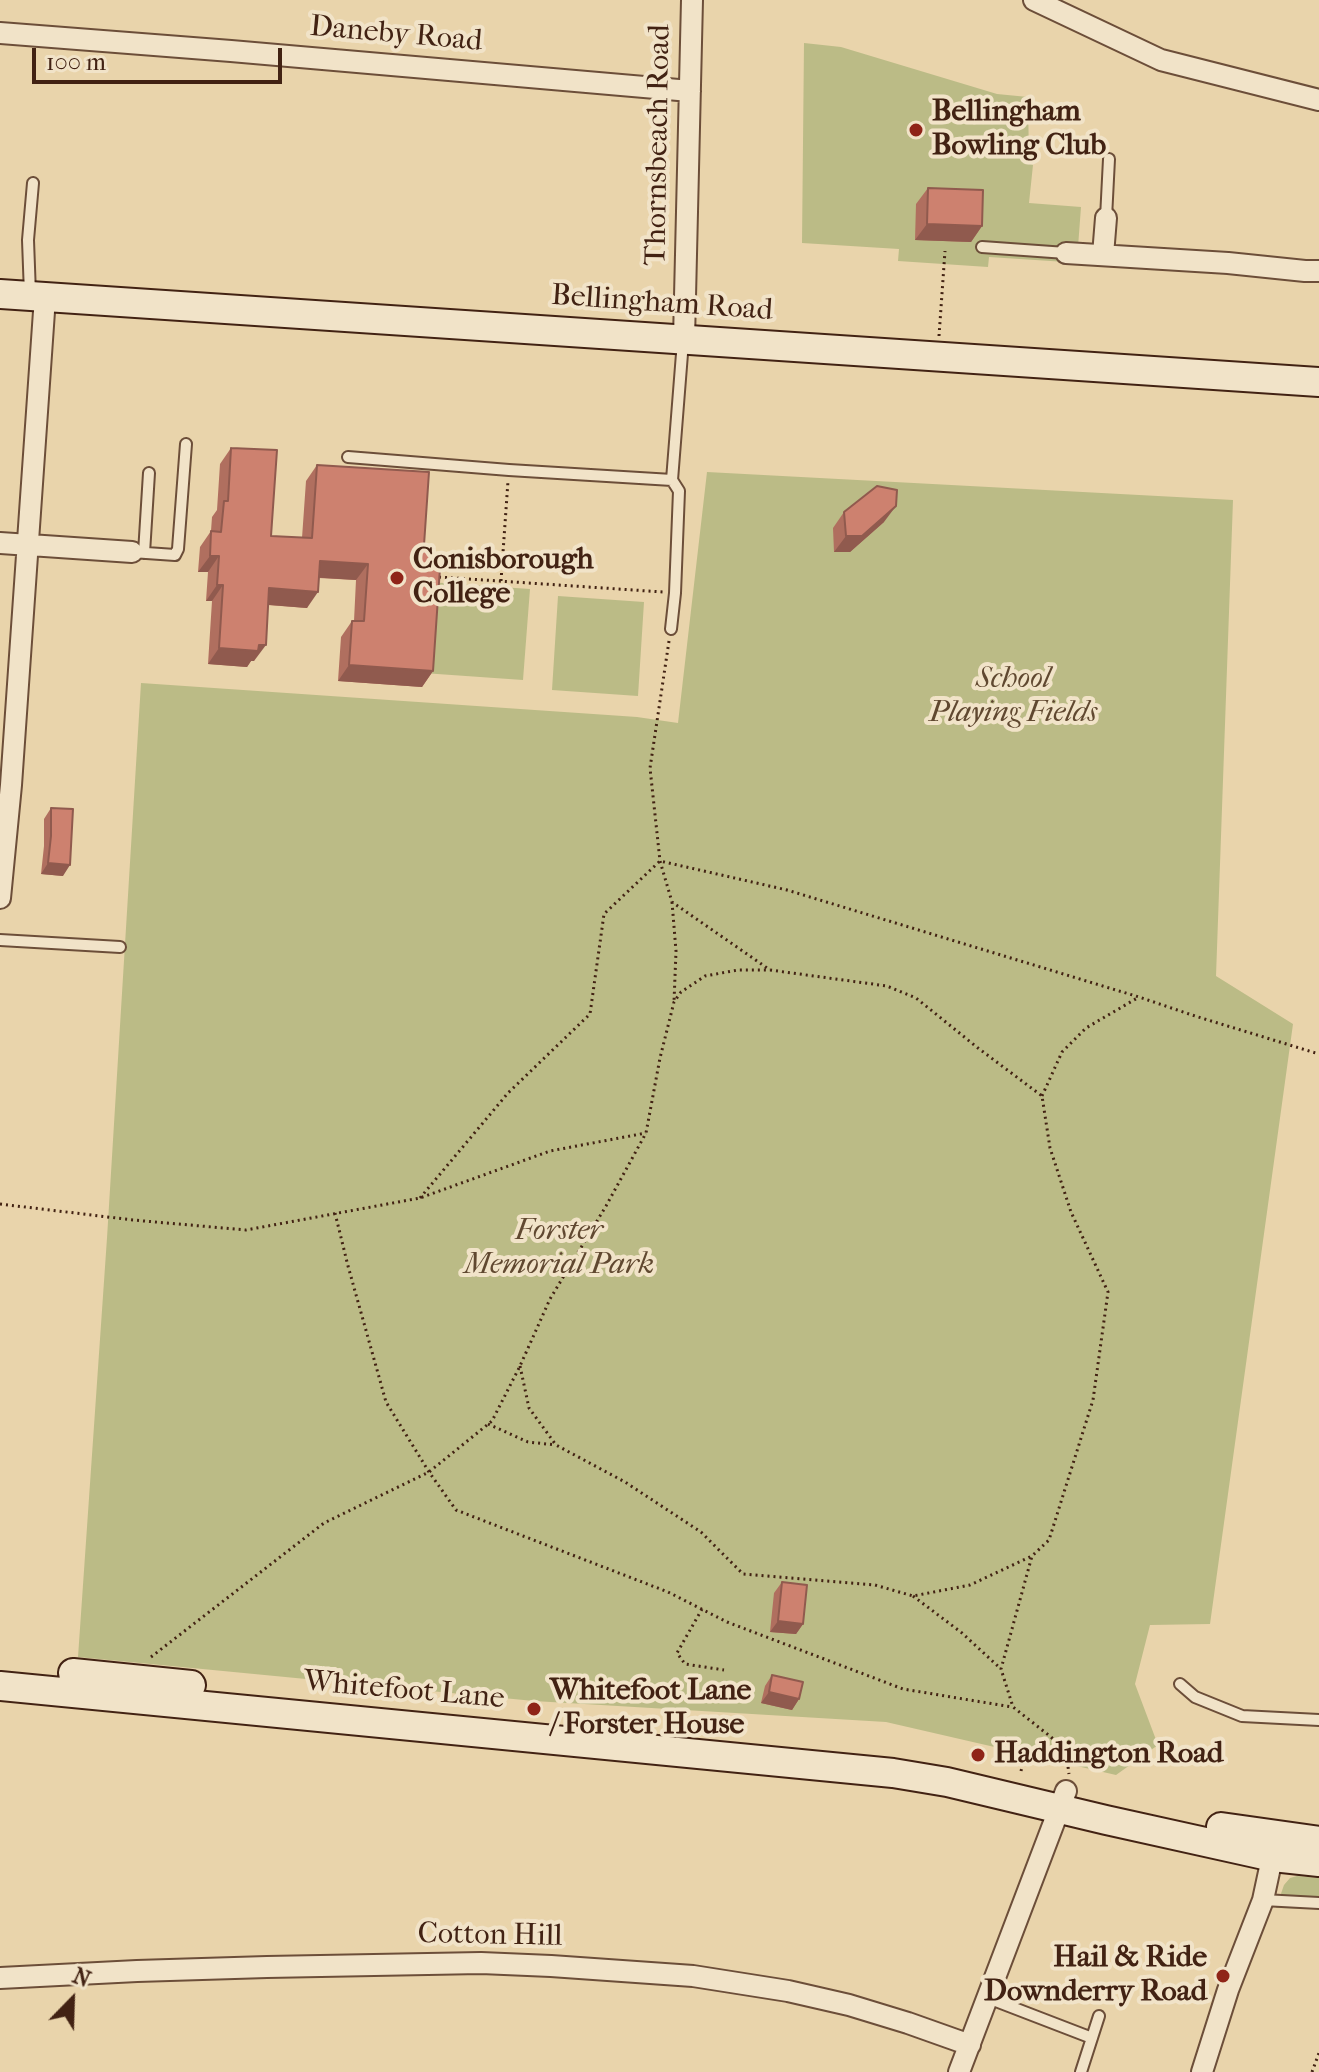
<!DOCTYPE html>
<html>
<head>
<meta charset="utf-8">
<style>
  body { margin:0 }
  #map { position:relative; width:1319px; height:2072px; overflow:hidden; background:#e9d4ab; font-family:"IM FELL French Canon",serif }
  canvas { display:block }
  .north { position:absolute; left:32px; top:1960px; width:80px; height:80px; -webkit-text-stroke:6px #f1e3c8; paint-order:stroke; rotate:23deg; font-size:22px; font-weight:700; line-height:32px; text-align:center; color:#422213 }
  .north::after { content:''; display:block; margin:auto; width:28px; height:36px; background:#422213; clip-path:polygon(50% 0,100% 100%,50% 72%,0 100%) }
  .scale { position:absolute; left:32px; top:48px; width:250px; height:36px; box-sizing:border-box; border:4px solid #422213; border-top:0; padding-left:10px; font-size:24px; line-height:28px; white-space:nowrap; color:#422213; -webkit-text-stroke:6px #f1e3c8; paint-order:stroke }
</style>
</head>
<body>
<div id="map">
<canvas width="1319" height="2072"></canvas>
<div class="north">N</div>
<div class="scale">100 m</div>
</div>
<script>
const ctx = document.querySelector('canvas').getContext('2d');
ctx.lineJoin = 'round';
function fillPath(path, color) { ctx.fillStyle = color; ctx.fill(path, 'evenodd'); }
const poly = rows => new Path2D(rows.map(r => 'M' + r).join(''));
function stroke(path, color, width, dash) { ctx.strokeStyle = color; ctx.lineWidth = width; ctx.lineCap = dash ? 'butt' : 'round'; ctx.setLineDash(dash || []); ctx.stroke(path); }
function label(font, color, halo, rows, align = 'center') {
  ctx.font = font + ' "IM FELL French Canon",serif'; ctx.lineWidth = 8; ctx.setLineDash([]); ctx.textBaseline = 'middle'; ctx.strokeStyle = halo; ctx.fillStyle = color; for (const [text, x, y, turn = 0] of rows) {
    ctx.save(); ctx.translate(x, y); ctx.rotate((+turn || 0) * Math.PI / 180); ctx.textAlign = isNaN(turn) ? turn : align; if (halo) ctx.strokeText(text, 0, 0); ctx.fillText(text, 0, 0); ctx.restore();
  }
}
const green = poly([
  [804,43,841,47,997,94,1028,97,1029,163,1033,165,1029,203,1081,207,1078,247,1066,262,989,257,988,267,898,261,899,249,802,243],
  [707,472,1233,500,1216,976,1293,1024,1210,1624,1150,1625,1135,1684,1158,1745,1116,1775,886,1722,534,1701,78,1657,107,1238,141,683,637,717,678,723],
  [429,582,530,589,523,680,423,673],
  [558,596,644,602,638,696,552,690],
  [1297,1876,1319,1878,1319,1909,1276,1908,1284,1885,1290,1878]
]);
const path = poly([
  [939,336,945,251],
  [439,577,663,592],
  [501,581,508,481],
  [669,641,650,768,660,861,672,902,770,970,887,986,916,998,978,1048,1042,1096,1050,1148,1071,1212,1108,1292,1093,1400,1049,1540,1032,1556,1001,1669,1013,1707,1051,1737,1066,1752,1069,1774],
  [672,902,676,951,674,1002],
  [1042,1096,1062,1052,1086,1028,1139,997],
  [420,1198,508,1093,590,1014,604,914,660,861,787,890,1139,997,1195,1016,1319,1054],
  [0,1204,133,1220,246,1230,420,1198,550,1151,646,1133],
  [335,1213,348,1266,386,1402,429,1472,456,1510,668,1592,727,1622,903,1689,1012,1707],
  [520,1366,529,1408,556,1445,625,1482,701,1532,743,1574,875,1585,913,1596,970,1585,1032,1556],
  [488,1424,528,1442,556,1445],
  [913,1596,962,1633,1001,1669],
  [702,1609,677,1653,685,1664,724,1670],
  [151,1657,324,1523,429,1472,492,1421,520,1366,550,1299,606,1206,646,1133,660,1058,674,1002,681,992,705,976,738,970,770,970],
  [1021,1771,1022,1767],
  [1312,2072,1319,2053]
]);
const lane = poly([
  [1106,218,1109,159],
  [982,247,1066,253],
  [30,294,28,240,33,183],
  [348,457,509,470,672,480],
  [132,552,175,555,178,549,186,444],
  [144,553,149,473],
  [671,629,675,593,679,491,672,480,683,341],
  [0,940,120,947],
  [1180,1684,1195,1697,1242,1716,1319,1720],
  [1263,1900,1319,1903],
  [988,1998,1092,2038],
  [1081,2072,1099,2016]
]);
const street = poly([
  [1034,0,1161,60,1319,100],
  [0,33,231,51,690,91],
  [1066,253,1228,263,1305,271,1319,271],
  [1103,255,1106,218],
  [684,339,692,0],
  [0,543,132,552],
  [0,898,11,785,45,297],
  [0,1978,137,1971,267,1967,481,1963,551,1966,693,1976,788,1991,849,2005,908,2023,970,2045],
  [959,2072,1066,1791],
  [1202,2072,1228,1990,1263,1900,1275,1844]
]);
const secondary = poly([
  [0,294,1319,382],
  [73,1673,191,1685],
  [0,1686,893,1773,947,1782,1106,1820,1273,1857,1319,1862],
  [1221,1827,1319,1841]
]);
const wall = poly([
  [928,188,982,226,971,242,915,240,916,204],
  [231,448,271,536,302,538,306,481,317,465,424,545,431,567,433,671,422,687,338,681,341,637,352,621,354,621,356,580,319,578,307,608,268,605,254,661,251,661,247,667,208,664,212,601,206,601,208,572,198,572,200,547,211,531,212,517,217,510,220,464],
  [844,512,884,522,850,552,834,552,833,528],
  [51,808,63,876,41,874,44,846,44,819],
  [782,1582,803,1624,796,1634,770,1632,774,1593],
  [772,1675,799,1699,792,1710,761,1703,765,1686]
]);
const shadedWall = poly([
  [927,224,982,226,971,242,915,240],
  [896,506,884,522,850,552,834,552,846,536],
  [210,556,219,556,208,572,198,572],
  [320,561,368,564,356,580,309,577],
  [217,585,223,585,212,601,206,601],
  [269,588,318,592,307,608,258,604],
  [259,645,266,645,254,661,251,661,247,667,208,664,219,648],
  [349,665,433,671,422,687,338,681],
  [48,863,70,865,63,876,41,874],
  [778,1621,803,1624,796,1634,770,1632],
  [769,1692,799,1699,792,1710,761,1703]
]);
const building = poly([
  [928,188,983,190,982,226,927,224,928,188],
  [231,448,277,450,271,536,312,538,317,465,429,472,424,545,432,545,431,567,440,568,433,671,349,665,352,621,364,621,368,564,320,561,318,592,269,588,266,645,259,645,258,651,219,648,223,585,217,585,219,556,210,556,211,531,221,532,224,501,228,501,231,448],
  [877,486,897,490,896,506,862,536,846,536,844,512,877,486],
  [51,808,73,809,70,865,48,863,51,836,51,808],
  [782,1582,807,1585,803,1624,778,1621,782,1582],
  [772,1675,803,1682,799,1699,769,1692,772,1675]
]);
const markers = [
  [916,130,8,"#8f2418"],
  [397,578,8,"#8f2418"],
  [534,1709,8,"#8f2418"],
  [978,1755,8,"#8f2418"],
  [1223,1976,8,"#8f2418"]
];
const streetNames = [
  ["Daneby Road",396,35,5],
  ["Thornsbeach Road",659,145,-89],
  ["Bellingham Road",662,304,4],
  ["Whitefoot Lane",404,1691,5],
  ["Cotton Hill",490,1936,1]
];
const poiNames = [
  ["Bellingham",932,113],
  ["Bowling Club",932,147],
  ["Conisborough",413,561],
  ["College",413,595],
  ["Whitefoot Lane",550,1692],
  ["/ Forster House",550,1726],
  ["Haddington Road",994,1755],
  ["Hail & Ride",1207,1959,"right"],
  ["Downderry Road",1207,1993,"right"]
];
const parkNames = [
  ["School",1013,680],
  ["Playing Fields",1013,714],
  ["Forster",559,1232],
  ["Memorial Park",559,1266]
];
fillPath(green, '#bbbb86');
stroke(lane, '#6c4e39', 14);
stroke(street, '#6c4e39', 24);
stroke(secondary, '#422213', 32);
stroke(path, '#422213', 3, [2, 4]);
stroke(lane, '#f1e3c8', 10);
stroke(street, '#f1e3c8', 20);
stroke(secondary, '#f1e3c8', 28);
fillPath(wall, '#b06f5f');
fillPath(shadedWall, '#905a4e');
fillPath(building, '#cd816f');
stroke(building, '#905a4e', 2);
for (const [x, y, r, color] of markers) { const dot = new Path2D(); dot.arc(x, y, r, 0, 2 * Math.PI); ctx.fillStyle = color; ctx.fill(dot); stroke(dot, '#f1e3c8', 3); }
label('30px', '#422213', '#f1e3c8', streetNames);
label('bold 30px', '#422213', '#f1e3c8', poiNames, 'left');
label('italic 30px', '#604830', '#f1e3c8', parkNames);
</script>
</body>
</html>
